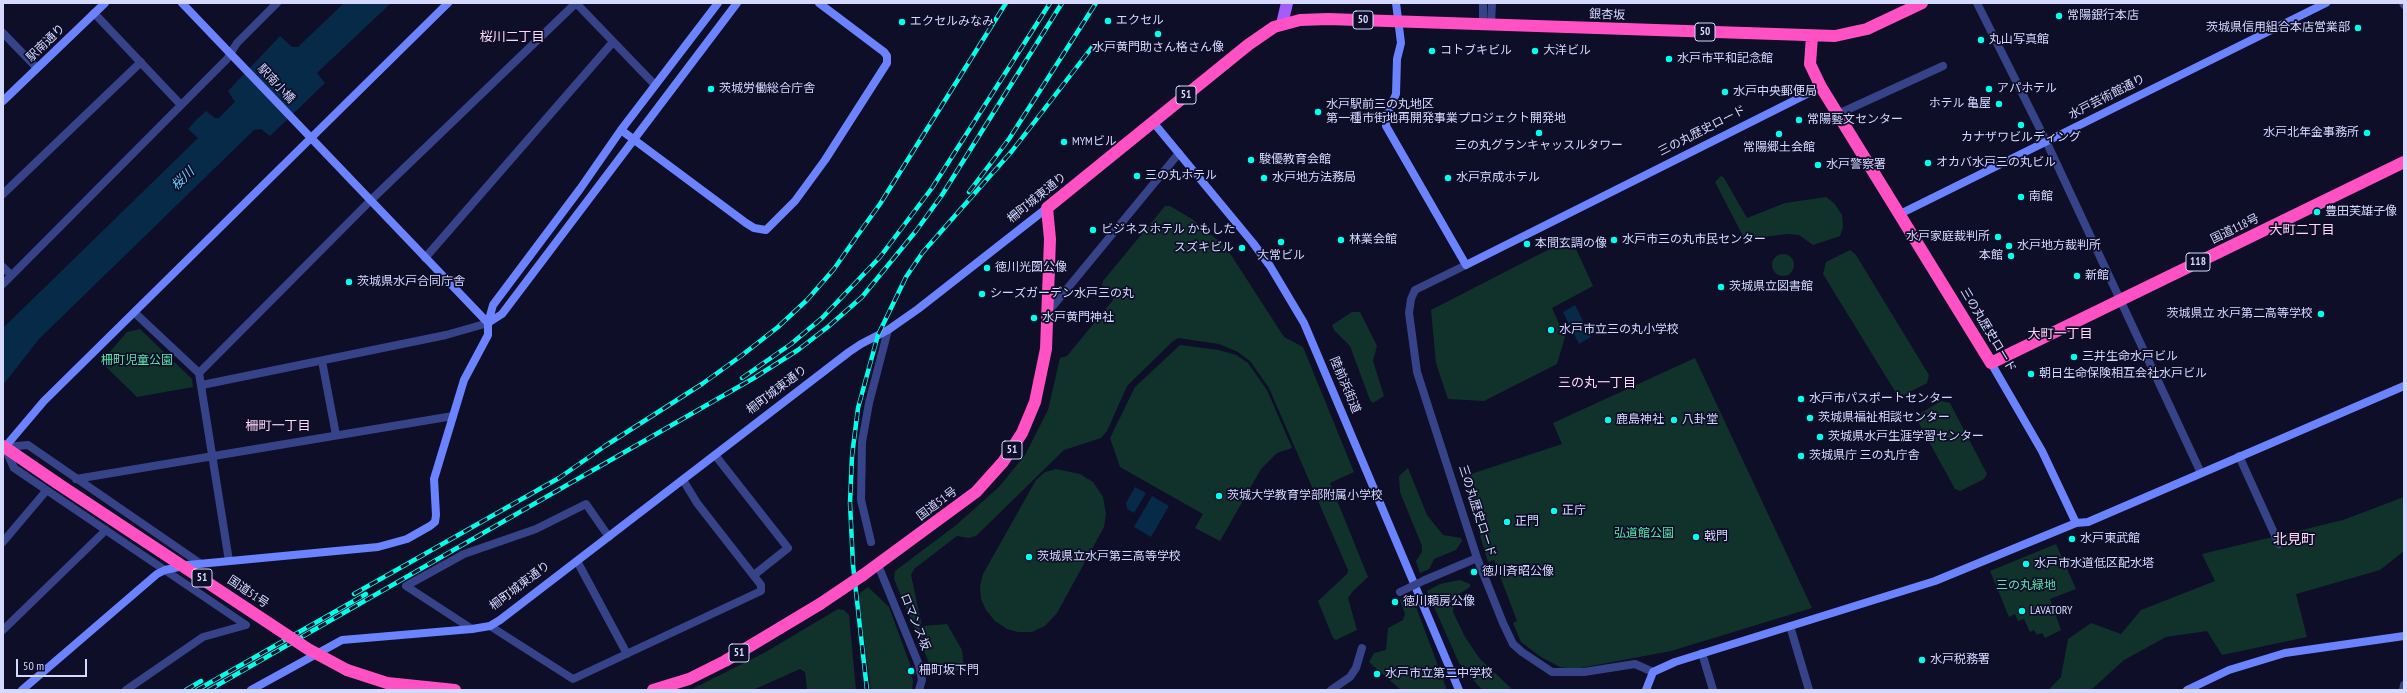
<!DOCTYPE html>
<html>
<head>
<meta charset="utf-8">
<style>
  body { margin:0 }
  #map { position:relative; width:2407px; height:693px; overflow:hidden; background:#0e0e28; font-family:"PT Sans Narrow",sans-serif }
  canvas { display:block }
  .frame { position:absolute; inset:0; border:4px solid #d5d8ff; pointer-events:none }
  .scale { position:absolute; left:16px; top:659px; width:71px; height:18px; box-sizing:border-box; border:2px solid #d5d8ff; border-top:0; padding-left:5px; font-size:12px; line-height:14px; white-space:nowrap; color:#d5d8ff; -webkit-text-stroke:3px #0e0e28; paint-order:stroke }
</style>
</head>
<body>
<div id="map">
<canvas width="2407" height="693"></canvas>
<div class="frame"></div>
<div class="scale">50 m</div>
</div>
<script>
const ctx = document.querySelector('canvas').getContext('2d');
ctx.lineJoin = 'round';
function fillPath(path, color) { ctx.fillStyle = color; ctx.fill(path, 'evenodd'); }
const poly = rows => new Path2D(rows.map(r => 'M' + r).join(''));
function stroke(path, color, width, dash) { ctx.strokeStyle = color; ctx.lineWidth = width; ctx.lineCap = dash ? 'butt' : 'round'; ctx.setLineDash(dash || []); ctx.stroke(path); }
function label(font, color, halo, rows, align = 'center') {
  ctx.font = font + ' "PT Sans Narrow","Noto Sans JP",sans-serif'; ctx.lineWidth = 3.5; ctx.setLineDash([]); ctx.textBaseline = 'middle'; ctx.strokeStyle = halo; ctx.fillStyle = color; for (const [text, x, y, turn = 0] of rows) {
    ctx.save(); ctx.translate(x, y); ctx.rotate((+turn || 0) * Math.PI / 180); ctx.textAlign = isNaN(turn) ? turn : align; if (halo) ctx.strokeText(text, 0, 0); ctx.fillText(text, 0, 0); ctx.restore();
  }
}
const green = poly([
  [1721,176,1724,178,1747,218,1785,203,1826,197,1834,203,1842,215,1843,227,1840,236,1813,245,1799,235,1787,234,1748,239,1743,236,1715,182],
  [1165,206,1170,206,1192,219,1220,242,1231,255,1284,337,1303,347,1354,472,1330,483,1368,577,1353,591,1348,598,1357,630,1336,640,1333,638,1318,601,1347,574,1348,570,1269,388,1250,361,1238,352,1219,344,1178,338,1172,342,1127,386,1107,431,1101,438,1064,450,976,536,969,538,957,536,914,569,911,575,922,626,947,624,962,650,964,668,945,675,942,672,936,673,932,670,894,579,895,571,955,526,999,487,1025,455,1048,410,1060,358,1067,356,1113,300,1113,295,1102,285,1103,281],
  [1571,238,1593,286,1552,308,1565,337,1557,364,1484,401,1448,399,1436,363,1431,310],
  [1850,250,1856,255,1929,375,1927,383,1904,395,1896,393,1823,274,1826,262],
  '1772 265a11 11 0 1 1 22 0a11 11 0 1 1-22 0Z',
  [1352,312,1360,312,1377,346,1373,361,1384,396,1373,403,1370,400,1350,346,1334,330,1332,325],
  [140,329,192,379,193,387,137,397,101,362,127,332],
  [1180,345,1219,350,1236,355,1248,363,1267,390,1292,448,1277,453,1261,469,1220,541,1195,528,1203,514,1120,467,1110,438,1135,387],
  [1695,358,1812,608,1671,651,1575,669,1560,667,1541,657,1521,642,1513,623,1517,621,1494,560,1488,562,1462,477,1562,444,1553,423],
  [1941,401,1950,403,1987,474,1984,479,1960,491,1955,489,1917,420,1919,414],
  [1408,468,1427,515,1443,535,1461,538,1462,541,1456,550,1434,559,1429,569,1420,573,1416,561,1422,552,1422,546,1400,492,1399,476],
  [1056,469,1080,474,1093,482,1103,497,1106,514,1104,527,1057,613,1045,626,1032,632,1018,632,1007,629,995,621,986,610,981,599,980,586,983,574,1036,480,1045,472],
  [2404,497,2404,551,2380,570,2296,594,2307,637,2222,655,2207,631,2166,637,2124,660,2091,690,2048,690,2061,677,2068,639,2091,623,2121,634,2141,610,2215,581,2202,554,2343,520],
  [2056,544,2076,589,2050,599,2061,630,2045,638,2042,633,2037,635,2034,630,2030,632,2024,619,2018,621,2015,614,2009,617,1990,571],
  [1460,580,1470,584,1470,587,1459,594,1454,602,1453,612,1465,637,1480,659,1513,690,1482,690,1459,663,1427,591,1440,584],
  [868,587,889,607,911,667,910,671,913,681,912,690,871,690,859,598,860,593],
  [1408,594,1412,596,1447,690,1401,690,1369,662,1374,653,1386,650,1388,628,1403,620,1405,614,1400,600],
  [838,609,844,610,849,615,856,690,807,690,805,672,800,669,753,690,690,690,764,653]
]);
const water = poly([
  [344,3,391,3,317,73,325,83,270,136,261,129,254,130,39,339,3,385,3,328,198,138,188,129,197,119,206,111,215,118,219,118,235,102,228,91,280,36,292,47,298,47],
  [1575,305,1591,337,1579,344,1563,312],
  [1135,487,1146,493,1134,513,1127,509,1126,503],
  [1152,496,1169,506,1151,537,1134,527]
]);
const street = poly([
  [576,3,655,85],
  [1483,3,1483,24],
  [1977,3,2046,141,2201,473],
  [2403,3,2404,5],
  [94,13,181,105],
  [1491,24,1492,3],
  [3,33,37,68],
  [1838,114,1943,66],
  [3,194,141,62],
  [425,258,613,42],
  [1466,265,1415,290,1411,299,1409,313,1417,372,1477,558,1503,623,1513,644,1522,652,1552,672,1584,672,1635,664,1653,672],
  [3,267,11,275],
  [3,284,227,59,237,43,277,3],
  [1048,312,1179,153],
  [135,313,199,373,229,561],
  [322,361,336,435],
  [199,373,370,201,576,3],
  [202,385,446,335,488,323],
  [5,447,28,445,201,564],
  [5,448,14,468,246,625,203,637,126,690],
  [715,455,788,548,754,575],
  [2239,456,2279,544],
  [76,479,453,416],
  [3,542,46,491],
  [871,542,861,500,862,442,869,403,888,330],
  [577,561,627,654],
  [878,565,919,665,922,680,919,690],
  [1425,580,1477,558],
  [490,626,573,679,761,591,761,585,697,503,683,480],
  [1790,626,1809,690],
  [472,629,406,586,464,554,536,529,586,504,609,537],
  [3,630,106,530],
  [1702,653,1713,690],
  [1331,690,1350,677,1356,668,1362,648],
  [2403,690,2404,685]
]);
const secondary = poly([
  [182,3,488,323],
  [1396,3,1401,43,1397,59,1396,94,1386,117,1386,126,1466,265,1821,87],
  [3,101,105,3],
  [1153,122,1253,243,1270,266,1304,323,1459,690],
  [621,130,746,223,754,228,766,230,795,201,825,160,887,63,887,56,884,52,819,3],
  [1900,214,2326,3],
  [488,323,502,314,737,3],
  [1991,363,2042,451,2076,523],
  [5,447,44,401,448,3],
  [22,690,157,574,165,570,188,565,378,547,407,539,430,526,435,522,436,515,434,479,464,380,488,335,488,323,493,305,580,189,621,130,718,3],
  [251,690,342,640,472,629,490,626,500,620,849,352,861,344,888,330,918,309,1047,208],
  [1646,690,1653,672,1675,662,1935,581,2076,523,2088,522,2404,386],
  [2187,690,2229,670,2285,653,2404,636]
]);
const primary = poly([
  [1282,24,1287,3]
]);
const highway = poly([
  [1812,36,1810,64,1821,87,1991,363,2404,162],
  [3,446,57,483],
  [863,575,976,492,1003,462,1022,433,1035,402,1046,349,1050,239,1047,208,1248,45,1274,27,1300,20,1328,19,1835,36,1867,29,1922,3],
  [347,670,387,683,455,690],
  [653,690,689,679,725,661,820,604]
]);
const rail = poly([
  [969,192,1009,139,1096,3],
  [742,378,791,344,822,318,880,257,932,188,1050,3],
  [354,594,559,478,605,446,702,384,741,356,778,327,807,300,834,269,857,236,880,204,1006,3],
  [186,690,201,681],
  [197,690,366,594],
  [209,690,754,378,798,350,829,326,862,297,916,231,942,195,1062,3],
  [867,690,853,565,850,503,852,456,858,408,878,335,906,277,923,252,1012,151,1093,46]
]);
const streetBridge = poly([
  [1400,592,1425,580]
]);
const highwayBridge = poly([
  [57,483,308,649,347,670],
  [820,604,863,575]
]);
const markers = [
  [2059,16,4,"#01ffea"],
  [1108,21,4,"#01ffea"],
  [902,22,4,"#01ffea"],
  [2358,28,4,"#01ffea"],
  [1158,34,4,"#01ffea"],
  [1981,40,4,"#01ffea"],
  [1432,51,4,"#01ffea"],
  [1535,51,4,"#01ffea"],
  [1669,59,4,"#01ffea"],
  [711,89,4,"#01ffea"],
  [1989,89,4,"#01ffea"],
  [1725,92,4,"#01ffea"],
  [1999,104,4,"#01ffea"],
  [1318,112,4,"#01ffea"],
  [1799,120,4,"#01ffea"],
  [2021,125,4,"#01ffea"],
  [1539,133,4,"#01ffea"],
  [2367,133,4,"#01ffea"],
  [1779,134,4,"#01ffea"],
  [1064,142,4,"#01ffea"],
  [1251,160,4,"#01ffea"],
  [1928,163,4,"#01ffea"],
  [1818,165,4,"#01ffea"],
  [1137,176,4,"#01ffea"],
  [1264,178,4,"#01ffea"],
  [1448,178,4,"#01ffea"],
  [2021,197,4,"#01ffea"],
  [2317,212,4,"#01ffea"],
  [1093,230,4,"#01ffea"],
  [1998,237,4,"#01ffea"],
  [1341,240,4,"#01ffea"],
  [1614,240,4,"#01ffea"],
  [1281,242,4,"#01ffea"],
  [1527,244,4,"#01ffea"],
  [2009,246,4,"#01ffea"],
  [1242,248,4,"#01ffea"],
  [2011,256,4,"#01ffea"],
  [987,268,4,"#01ffea"],
  [2077,276,4,"#01ffea"],
  [349,282,4,"#01ffea"],
  [1721,287,4,"#01ffea"],
  [982,294,4,"#01ffea"],
  [2321,314,4,"#01ffea"],
  [1034,318,4,"#01ffea"],
  [1551,330,4,"#01ffea"],
  [2074,357,4,"#01ffea"],
  [2031,374,4,"#01ffea"],
  [1801,399,4,"#01ffea"],
  [1810,418,4,"#01ffea"],
  [1608,420,4,"#01ffea"],
  [1674,420,4,"#01ffea"],
  [1820,437,4,"#01ffea"],
  [1801,456,4,"#01ffea"],
  [1219,496,4,"#01ffea"],
  [1554,511,4,"#01ffea"],
  [1507,522,4,"#01ffea"],
  [1696,537,4,"#01ffea"],
  [2072,539,4,"#01ffea"],
  [1029,557,4,"#01ffea"],
  [2026,564,4,"#01ffea"],
  [1474,572,4,"#01ffea"],
  [1395,602,4,"#01ffea"],
  [2022,611,4,"#01ffea"],
  [1922,660,4,"#01ffea"],
  [911,671,4,"#01ffea"],
  [1377,674,4,"#01ffea"]
];
const shields = [
  [1363,20,20],
  [1705,32,20],
  [1186,95,20],
  [2198,262,24],
  [1012,450,20],
  [202,578,20],
  [739,653,20]
];
const shieldNames = [
  ["50",1363,20],
  ["50",1705,32],
  ["51",1186,95],
  ["118",2198,262],
  ["51",1012,450],
  ["51",202,578],
  ["51",739,653]
];
const streetNames = [
  ["銀杏坂",1607,15,2],
  ["駅南通り",46,43,-44],
  ["駅南小橋",276,84,47],
  ["水戸芸術館通り",2107,97,-27],
  ["三の丸歴史ロード",1702,131,-27],
  ["柵町城東通り",1037,198,-39],
  ["国道118号",2235,229,-26],
  ["三の丸歴史ロード",1988,330,59],
  ["陸前浜街道",1345,385,67],
  ["柵町城東通り",777,390,-37],
  ["国道51号",937,504,-37],
  ["三の丸歴史ロード",1477,511,72],
  ["柵町城東通り",520,586,-37],
  ["国道51号",248,592,34],
  ["ロマンス坂",915,622,68]
];
const poiNames = [
  ["常陽銀行本店",2067,16],
  ["エクセル",1116,21],
  ["エクセルみなみ",910,22],
  ["茨城県信用組合本店営業部",2350,28,"right"],
  ["丸山写真館",1989,40],
  ["水戸黄門助さん格さん像",1158,48,"center"],
  ["コトブキビル",1440,51],
  ["大洋ビル",1543,51],
  ["水戸市平和記念館",1677,59],
  ["茨城労働総合庁舎",719,89],
  ["アパホテル",1997,89],
  ["水戸中央郵便局",1733,92],
  ["ホテル 亀屋",1991,104,"right"],
  ["⽔⼾駅前三の丸地区",1326,105],
  ["第⼀種市街地再開発事業プロジェクト開発地",1326,119],
  ["常陽藝文センター",1807,120],
  ["水戸北年金事務所",2359,133,"right"],
  ["カナザワビルディング",2021,138,"center"],
  ["MYMビル",1072,142],
  ["三の丸グランキャッスルタワー",1539,146,"center"],
  ["常陽郷土会館",1779,148,"center"],
  ["駿優教育会館",1259,160],
  ["オカバ水戸三の丸ビル",1936,163],
  ["水戸警察署",1826,165],
  ["三の丸ホテル",1145,176],
  ["水戸地方法務局",1272,178],
  ["水戸京成ホテル",1456,178],
  ["南館",2029,197],
  ["豊田芙雄子像",2325,212],
  ["ビジネスホテル かもした",1101,230],
  ["水戸家庭裁判所",1990,237,"right"],
  ["林業会館",1349,240],
  ["水戸市三の丸市民センター",1622,240],
  ["本間玄調の像",1535,244],
  ["水戸地方裁判所",2017,246],
  ["スズキビル",1234,248,"right"],
  ["大常ビル",1281,256,"center"],
  ["本館",2003,256,"right"],
  ["徳川光圀公像",995,268],
  ["新館",2085,276],
  ["茨城県水戸合同庁舎",357,282],
  ["茨城県立図書館",1729,287],
  ["シーズガーデン水戸三の丸",990,294],
  ["茨城県立 水戸第二高等学校",2313,314,"right"],
  ["水戸黄門神社",1042,318],
  ["水戸市立三の丸小学校",1559,330],
  ["三井生命水戸ビル",2082,357],
  ["朝日生命保険相互会社水戸ビル",2039,374],
  ["水戸市パスポートセンター",1809,399],
  ["茨城県福祉相談センター",1818,418],
  ["鹿島神社",1616,420],
  ["八卦堂",1682,420],
  ["茨城県水戸生涯学習センター",1828,437],
  ["茨城県庁 三の丸庁舎",1809,456],
  ["茨城大学教育学部附属小学校",1227,496],
  ["正庁",1562,511],
  ["正門",1515,522],
  ["戟門",1704,537],
  ["水戸東武館",2080,539],
  ["茨城県立水戸第三高等学校",1037,557],
  ["水戸市水道低区配水塔",2034,564],
  ["徳川斉昭公像",1482,572],
  ["徳川頼房公像",1403,602],
  ["LAVATORY",2030,611],
  ["水戸税務署",1930,660],
  ["柵町坂下門",919,671],
  ["水戸市立第二中学校",1385,674]
];
const parkNames = [
  ["柵町児童公園",137,361],
  ["弘道館公園",1644,534],
  ["三の丸緑地",2026,586]
];
const neighbourhoodNames = [
  ["桜川二丁目",512,37],
  ["大町二丁目",2302,230],
  ["大町一丁目",2060,334],
  ["三の丸一丁目",1597,383],
  ["柵町一丁目",278,426]
];
const waterNames = [
  ["桜川",183,179,-44]
];
const quarterNames = [
  ["北見町",2294,540]
];
fillPath(green, '#11322b');
fillPath(water, '#072a48');
stroke(street, '#364389', 8);
stroke(secondary, '#6c83ff', 8);
stroke(primary, '#a45cff', 12);
stroke(highway, '#ff50c4', 12);
stroke(rail, '#01ffea', 4.5);
stroke(rail, '#0e0e28', 3, [9]);
stroke(streetBridge, '#364389', 8);
stroke(highwayBridge, '#ff50c4', 12);
for (const [x, y, r, color] of markers) { const dot = new Path2D(); dot.arc(x, y, r, 0, 2 * Math.PI); ctx.fillStyle = color; ctx.fill(dot); stroke(dot, '#0e0e28', 1.5); }
for (const [x, y, w] of shields) { const box = new Path2D(); box.roundRect(x - w / 2, y - 9, w, 18, 3); ctx.fillStyle = '#0e0e28'; ctx.fill(box); stroke(box, '#d5d8ff', 1); }
label('bold 11px', '#d5d8ff', null, shieldNames);
label('12px', '#d5d8ff', '#0e0e28', streetNames);
label('12px', '#d5d8ff', '#0e0e28', poiNames, 'left');
label('12px', '#59e6a9', '#0e0e28', parkNames);
label('13px', '#ffd7f8', '#0e0e28', neighbourhoodNames);
label('italic 13px', '#63d3ff', '#0e0e28', waterNames);
label('14px', '#ffd7f8', '#0e0e28', quarterNames);
</script>
</body>
</html>
